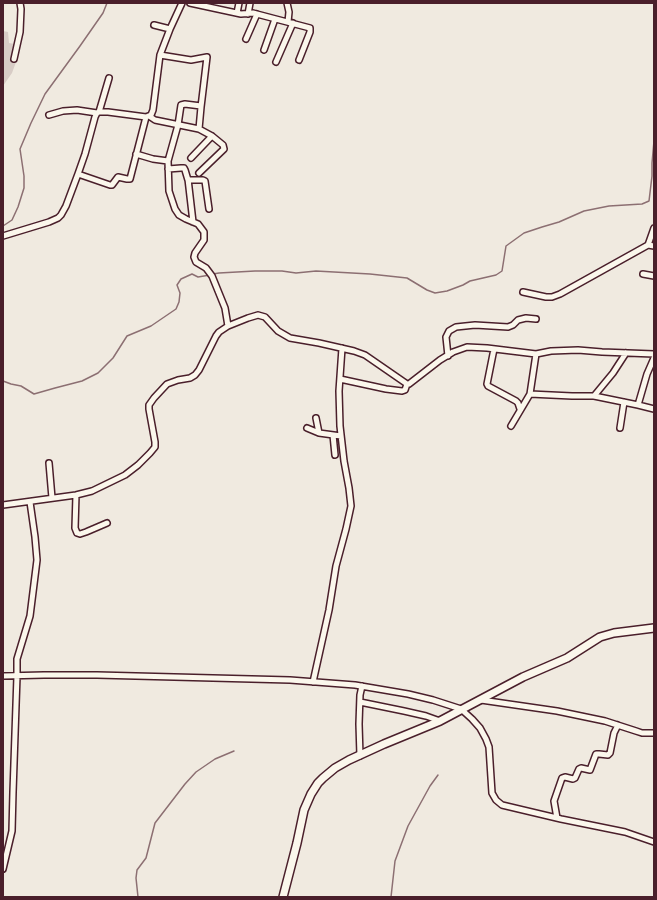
<!DOCTYPE html>
<html>
<head>
<meta charset="utf-8">
<style>
  body { margin:0 }
  #map { position:relative; width:657px; height:900px; overflow:hidden; background:#f0eae0; font-family:"Comic Neue",sans-serif }
  canvas { display:block }
  .frame { position:absolute; inset:0; border:4px solid #4a1f2b; pointer-events:none }
</style>
</head>
<body>
<div id="map">
<canvas width="657" height="900"></canvas>
<div class="frame"></div>
</div>
<script>
const ctx = document.querySelector('canvas').getContext('2d');
ctx.lineJoin = 'round';
function fillPath(path, color) { ctx.fillStyle = color; ctx.fill(path, 'evenodd'); }
const poly = rows => new Path2D(rows.map(r => 'M' + r).join(''));
function stroke(path, color, width, dash) { ctx.strokeStyle = color; ctx.lineWidth = width; ctx.lineCap = dash ? 'butt' : 'round'; ctx.setLineDash(dash || []); ctx.stroke(path); }
const green = poly([
  [3,31,8,32,9,43,20,45,19,54,12,73,3,86]
]);
const stream = poly([
  [3,226,12,220,18,207,24,188,24,176,20,149,31,123,45,94,80,46,103,13,107,3],
  [213,274,219,273,255,271,282,271,296,273,316,271,370,274,407,278,427,290,435,293,447,291,463,285,470,281,496,275,502,271,506,246,524,233,542,227,559,222,584,211,609,206,642,204,649,201,652,176,652,163,654,141],
  [3,381,11,384,21,386,34,394,55,388,82,381,98,373,113,358,127,336,151,326,176,309,179,302,180,293,177,285,181,279,192,274,198,277,210,275],
  [138,897,136,878,137,870,146,858,155,823,185,784,196,772,215,759,234,751],
  [391,897,395,861,408,826,430,786,438,775]
]);
const street = poly([
  [190,3,241,14,253,13,310,28,310,32,299,60],
  [287,3,289,12,288,22],
  [237,13,239,3],
  [248,14,250,3],
  [154,25,170,29],
  [246,39,257,14],
  [264,50,275,19],
  [160,55,191,60,207,57,201,107,199,129],
  [14,59,20,32,21,9,20,3],
  [276,62,293,23],
  [201,106,185,104,181,105,178,125,168,161,169,191,175,209,179,215,186,219,198,224,204,232,204,240,195,253,194,257,196,262,206,268,212,276,225,308,228,326],
  [99,112,109,78],
  [49,115,63,111,77,110,97,113],
  [149,116,155,120,199,129,212,136,223,145,224,149,199,173],
  [136,154,153,159,168,161],
  [191,158,212,136],
  [168,169,181,168,184,168,185,170,188,180,203,180,205,181,209,209],
  [78,174,110,185,112,185,118,177,127,179,130,179,146,117],
  [188,179,193,222],
  [3,236,49,222,58,218,61,215,66,206,78,174,85,154,95,117,97,113,99,112,108,112,146,117,151,115,153,110,160,55,170,29,182,3],
  [648,245,654,228],
  [643,274,654,276],
  [523,292,546,297,552,297,560,294,648,245,654,246],
  [494,349,487,384,488,386,516,401,518,403,520,409],
  [448,356,446,337,449,331,456,327,475,325,508,327,513,325,518,320,526,318,536,319],
  [340,379,386,389,402,391,405,390,407,384],
  [530,394,572,396,594,396,638,405,647,374,654,358],
  [594,396,613,373,626,353],
  [638,405,654,409],
  [316,418,319,433],
  [511,426,530,394,536,354],
  [307,428,319,433,341,436],
  [620,428,624,402],
  [333,435,335,455],
  [49,463,52,498],
  [76,495,75,528,77,533,80,534,86,532,107,523],
  [3,505,76,495,92,491,125,475,138,465,150,453,155,447,155,442,149,409,149,405,154,398,167,384,178,380,190,378,195,375,199,370,216,336,219,332,228,326,248,318,258,315,265,317,278,331,290,338,319,343,354,351,365,355,407,384,409,384,440,360,453,352,467,347,487,348,536,354,551,351,578,350,602,352,654,354],
  [3,676,44,675,97,675,290,680,355,685,408,694,433,700,461,709,472,719,480,728,486,739,489,747,492,793,496,800,502,805,561,819,625,832,654,842],
  [313,682,329,610,336,566,346,529,351,506,349,488,344,461,340,426,339,391,342,348],
  [481,700,557,711,605,721,636,731,642,733,654,733],
  [360,702,404,711,426,716,440,721],
  [360,756,359,724,360,695,362,686],
  [557,818,554,801,562,778,565,777,573,779,575,778,579,769,581,768,590,770,596,754,599,754,608,755,610,753,614,733,618,725],
  [3,869,12,831,13,792,17,676,17,659,30,616,37,560,35,537,30,502]
]);
const secondary = poly([
  [283,897,297,843,304,810,311,794,318,783,323,778,335,768,349,760,384,744,440,721,523,677,567,658,600,637,614,633,654,628]
]);
fillPath(green, '#d8ccc6');
stroke(stream, '#8c6f72', 1.5);
stroke(street, '#4a1f2b', 8);
stroke(secondary, '#4a1f2b', 10);
stroke(street, '#fbf7ec', 5);
stroke(secondary, '#fbf7ec', 7);
</script>
</body>
</html>
